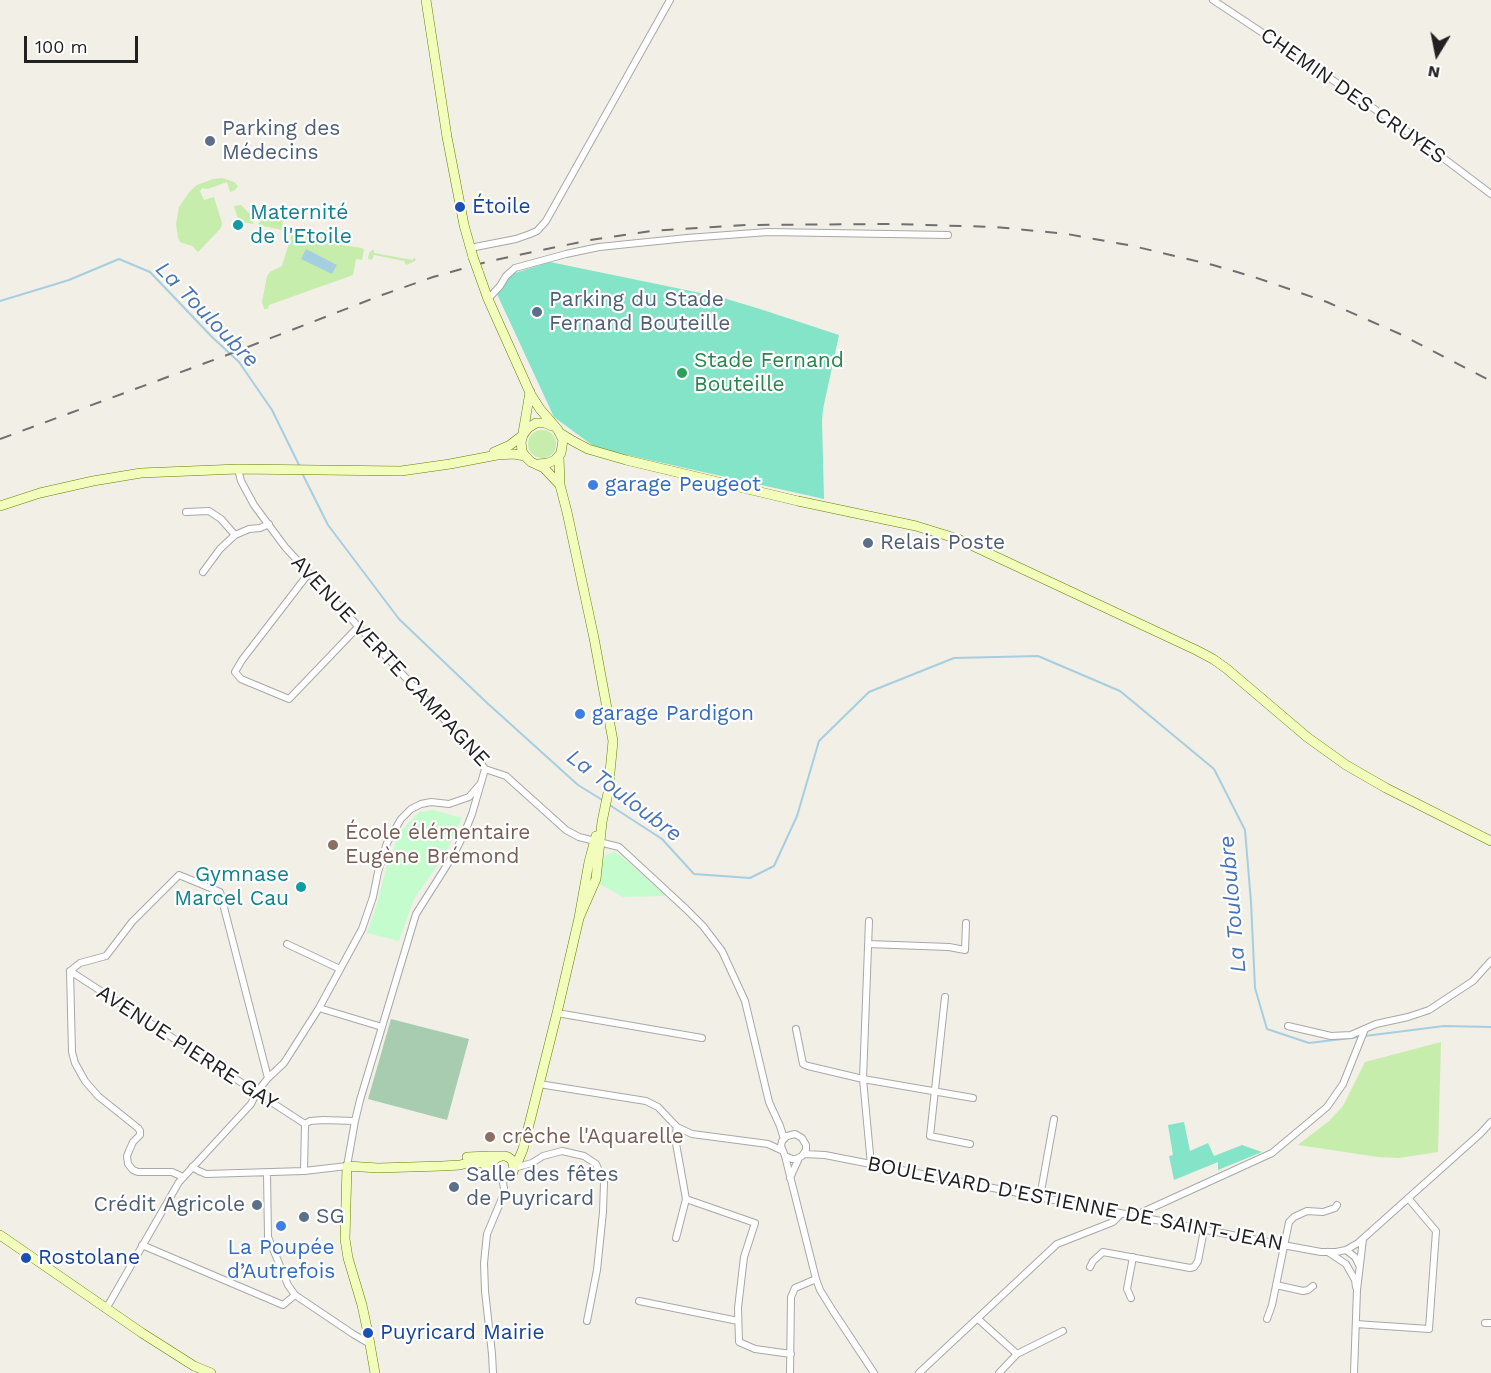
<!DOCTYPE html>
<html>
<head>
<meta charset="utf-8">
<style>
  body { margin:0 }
  #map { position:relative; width:1491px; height:1373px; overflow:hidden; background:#f2efe7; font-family:"Work Sans",sans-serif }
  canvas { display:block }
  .north { position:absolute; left:1407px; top:24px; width:60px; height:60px; -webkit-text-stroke:4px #fff; paint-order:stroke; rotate:190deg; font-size:16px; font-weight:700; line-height:24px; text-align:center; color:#212121 }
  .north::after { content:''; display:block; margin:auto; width:21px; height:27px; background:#212121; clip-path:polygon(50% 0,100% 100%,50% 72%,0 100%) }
  .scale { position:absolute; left:24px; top:36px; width:114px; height:27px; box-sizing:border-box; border:3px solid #212121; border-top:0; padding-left:8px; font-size:18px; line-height:21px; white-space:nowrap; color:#212121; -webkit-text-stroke:4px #fff; paint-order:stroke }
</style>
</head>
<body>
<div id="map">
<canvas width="1491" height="1373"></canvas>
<div class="north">N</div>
<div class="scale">100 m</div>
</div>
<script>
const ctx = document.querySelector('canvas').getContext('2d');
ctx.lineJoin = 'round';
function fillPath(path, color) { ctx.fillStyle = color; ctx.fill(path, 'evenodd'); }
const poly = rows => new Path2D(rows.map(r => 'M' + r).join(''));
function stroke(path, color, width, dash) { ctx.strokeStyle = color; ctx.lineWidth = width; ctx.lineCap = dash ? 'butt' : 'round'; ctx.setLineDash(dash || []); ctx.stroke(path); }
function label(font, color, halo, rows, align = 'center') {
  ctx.font = font + ' "Work Sans",sans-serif'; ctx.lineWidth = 4.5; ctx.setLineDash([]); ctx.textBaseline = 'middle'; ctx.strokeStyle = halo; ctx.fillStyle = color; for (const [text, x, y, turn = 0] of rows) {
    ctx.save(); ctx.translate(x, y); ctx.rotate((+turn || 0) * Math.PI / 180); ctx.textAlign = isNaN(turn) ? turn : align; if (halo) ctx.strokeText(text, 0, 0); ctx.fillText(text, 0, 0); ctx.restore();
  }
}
const grass = poly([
  [222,178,234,182,238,186,235,190,230,192,227,182,208,189,202,188,200,191,204,200,214,197,222,223,221,228,198,252,192,246,180,242,178,238,176,224,179,207,190,191,197,185,213,179],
  [241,205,254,218,253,224,241,222,238,219,234,206],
  [262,210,264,211,266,215,272,220,278,215,281,217,283,219,282,230,258,225],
  [301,227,335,244,362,248,364,250,362,260,356,259,353,275,269,305,268,309,264,309,262,302,267,276,270,272,282,266,292,233,295,228],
  [372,250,374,250,374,253,413,260,414,257,416,260,413,262,406,265,404,261,374,255,372,260,368,259,369,253],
  '528 444a14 14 0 1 1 28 0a14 14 0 1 1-28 0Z',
  [1441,1042,1438,1152,1399,1158,1378,1157,1298,1145,1329,1121,1343,1106,1365,1062]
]);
const cemetery = poly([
  [391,1019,469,1039,447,1120,368,1099]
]);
const park = poly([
  [434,810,462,818,447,851,414,899,399,941,367,933,376,907,387,865,400,832,419,812],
  [614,852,621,856,666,896,623,897,598,883,603,860,606,855]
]);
const pitch = poly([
  [550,262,720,297,760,309,839,335,823,409,822,421,824,499,596,448,554,417,496,292,512,274],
  [1184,1122,1190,1151,1208,1143,1214,1156,1242,1145,1262,1152,1218,1170,1218,1162,1174,1180,1169,1156,1173,1155,1168,1125]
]);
const water = poly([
  [306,249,337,265,332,274,301,259]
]);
const stream = poly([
  [0,301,69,280,119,259,150,272,212,337,239,362,272,410,300,467],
  [302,473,328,525,399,619,485,701,578,785,604,801],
  [608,804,662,839,694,874,750,878,774,866,797,816,819,741,869,692,954,658,1038,656,1120,691,1214,769,1245,830,1251,902,1255,988,1267,1029,1309,1043,1359,1037],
  [1365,1036,1444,1026,1491,1027]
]);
const street = poly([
  [1213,0,1311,65,1422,142,1491,194],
  [470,248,516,239,530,234,537,231,546,221,670,0],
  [488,299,500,286,506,276,515,268,566,254,599,247,687,238,768,232,948,235],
  [238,469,241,481,254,505,285,547,465,742,485,769,506,776,566,830,579,837,619,847,686,909,703,926,722,951,745,1001,769,1102,780,1126,784,1139],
  [186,512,209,511,221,519,235,535],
  [203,572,220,549,235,535,249,529,260,528,269,524],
  [309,573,242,660,235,672,241,679,289,699,358,627],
  [869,921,863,1079,871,1165],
  [287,944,340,969],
  [868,944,949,947,965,950,966,923],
  [70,971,80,963,106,956,132,922,179,875,220,892,268,1078],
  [70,971,72,1052,75,1063,85,1081,98,1096,138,1128,140,1131,140,1135,133,1142,129,1151,127,1156,128,1164,133,1170,138,1172,172,1172,183,1177],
  [70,971,305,1124],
  [945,997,930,1136,970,1144],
  [319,1008,382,1027],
  [557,1013,702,1038],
  [1288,1026,1331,1036,1351,1035,1376,1024,1408,1017,1429,1010,1473,981,1491,961],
  [796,1029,803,1064,808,1066,863,1079,973,1098],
  [539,1084,646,1101,658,1107,677,1127,692,1134,768,1144,781,1150],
  [305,1124,310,1121,323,1120,355,1121],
  [804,1154,825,1155,1283,1245,1321,1252,1336,1252,1346,1250,1358,1243,1480,1134,1491,1122],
  [785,1156,792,1159,796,1159,802,1156,806,1150,806,1145,802,1138,795,1134,787,1136,782,1141,781,1146,785,1156,816,1279,820,1290,833,1311,874,1373],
  [192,1167,199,1171,206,1174,304,1171,347,1166,355,1121,360,1100,416,914,454,854,464,834,472,814,485,769],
  [514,1168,532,1163,543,1156,562,1151,584,1156,596,1164,604,1182,603,1212,597,1270,587,1321],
  [304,1171,305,1124],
  [267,1173,268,1237,288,1285,295,1295,353,1334,370,1344],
  [790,1178,799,1158],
  [1040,1197,1054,1119],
  [686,1199,755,1223,744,1257,738,1308,739,1342,755,1349,791,1354],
  [1134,1216,1272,1153,1327,1107,1343,1084,1365,1029],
  [676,1238,686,1199,675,1138,677,1127],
  [142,1245,283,1305,295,1295],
  [1346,1250,1355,1257,1359,1265],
  [1328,1252,1346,1264,1355,1280,1356,1287],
  [1090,1267,1093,1261,1103,1252,1190,1268,1194,1267,1198,1261,1204,1230],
  [1276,1285,1303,1291,1308,1290,1313,1286],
  [1131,1298,1127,1289,1133,1257],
  [639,1301,738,1321],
  [106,1309,179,1182,251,1104,257,1092,268,1078,284,1063,319,1008,362,929,373,897,378,872,387,843,401,819,411,809,421,804,431,802,449,804,469,797,481,783],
  [978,1319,1017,1354],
  [1267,1319,1272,1305,1289,1222,1294,1217,1307,1211,1323,1212,1335,1208,1337,1205],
  [1485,1323,1491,1323],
  [1356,1324,1429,1329,1436,1231,1408,1198],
  [493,1373,492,1354,485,1291,484,1263,487,1234,503,1196,504,1188,502,1178],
  [790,1373,791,1297,795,1288,816,1279],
  [919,1373,1057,1244,1113,1222,1121,1214],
  [999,1373,1017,1354,1063,1331],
  [1354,1373,1357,1290,1363,1239]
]);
const secondary = poly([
  [426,0,447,137,464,225,473,257],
  [478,271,488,299,531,395,540,409,558,430,563,440,561,453,555,460,548,463,539,464],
  [552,426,545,423,536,423,528,428,523,435,521,442,522,451,525,456,531,462,544,468,560,485],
  [523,433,530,392],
  [560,433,573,441,588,449,626,460,798,501,916,526,958,539,1196,650,1213,659,1227,669,1307,737,1346,765,1386,788,1491,841],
  [494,452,510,445,523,435],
  [559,456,560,485,567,512,594,638,613,741,608,793,602,822,596,879,579,918],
  [0,506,40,493,93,481,141,473,238,469,401,471,450,464,497,455,514,454,525,456],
  [467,1157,490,1156,505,1156,508,1157,512,1160,514,1168,513,1172,506,1178,498,1177,492,1171,493,1161,496,1158,501,1156],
  [514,1164,518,1161,523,1149,557,1013,579,918,589,862,596,836],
  [0,1235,142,1333,194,1366,211,1373],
  [375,1373,368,1333,362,1305,348,1258,345,1239,347,1166,378,1168,442,1166,460,1165,471,1162,481,1163,491,1166]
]);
const rail = poly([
  [0,439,227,355,382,295,433,277,490,261,590,240,651,231,746,225,894,224,996,227,1067,234,1133,246,1213,265,1254,277,1327,302,1400,334,1491,381]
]);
const secondaryBridge = poly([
  [473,257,478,271]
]);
const markers = [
  [210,141,6,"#5c6f8a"],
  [460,207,6,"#1a4fb4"],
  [238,225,6,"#0f9aa8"],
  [537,312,6,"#5c6f8a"],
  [682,373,6,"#2e9e5b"],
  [593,485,6,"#3f7fe0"],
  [868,543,6,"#5c6f8a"],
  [580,714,6,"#3f7fe0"],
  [333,845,6,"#8d6e63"],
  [301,887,6,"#0f9aa8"],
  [490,1137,6,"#8d6e63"],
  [454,1187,6,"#5c6f8a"],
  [257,1205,6,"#5c6f8a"],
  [304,1217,6,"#5c6f8a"],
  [281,1226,6,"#3f7fe0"],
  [26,1258,6,"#1a4fb4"],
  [368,1333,6,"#1a4fb4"]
];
const streetNames = [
  ["CHEMIN DES CRUYES",1353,96,35],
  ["AVENUE VERTE CAMPAGNE",390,661,47],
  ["AVENUE PIERRE GAY",187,1048,33],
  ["BOULEVARD D'ESTIENNE DE SAINT-JEAN",1075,1204,11]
];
const serviceNames = [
  ["Parking des",222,129],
  ["Médecins",222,153],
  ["Parking du Stade",549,300],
  ["Fernand Bouteille",549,324],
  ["Relais Poste",880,543],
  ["Salle des fêtes",466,1175],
  ["de Puyricard",466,1199],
  ["Crédit Agricole",245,1205,"right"],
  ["SG",316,1217]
];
const transitNames = [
  ["Étoile",472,207],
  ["Rostolane",38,1258],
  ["Puyricard Mairie",380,1333]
];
const cultureNames = [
  ["Maternité",250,213],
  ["de l'Etoile",250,237],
  ["Gymnase",289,875,"right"],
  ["Marcel Cau",289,899,"right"]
];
const leisureNames = [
  ["Stade Fernand",694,361],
  ["Bouteille",694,385]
];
const shopNames = [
  ["garage Peugeot",605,485],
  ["garage Pardigon",592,714],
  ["La Poupée",281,1248,"center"],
  ["d’Autrefois",281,1272,"center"]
];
const educationNames = [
  ["École élémentaire",345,833],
  ["Eugène Brémond",345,857],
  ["crêche l'Aquarelle",502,1137]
];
const waterNames = [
  ["La Touloubre",207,315,46],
  ["La Touloubre",624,796,37],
  ["La Touloubre",1233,904,-95]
];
fillPath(grass, '#c6edac');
fillPath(cemetery, '#a7ccb0');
fillPath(park, '#c4fcce');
fillPath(pitch, '#83e4c8');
fillPath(water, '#a6cee1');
stroke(stream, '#a6cee1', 2);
stroke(street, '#a8a8a8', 8);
stroke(secondary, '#668000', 10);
stroke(street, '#fff', 6);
stroke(secondary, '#f3fdbb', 9);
stroke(rail, '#6f6f6f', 2, [12, 12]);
stroke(secondaryBridge, '#668000', 10, []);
stroke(secondaryBridge, '#f3fdbb', 9);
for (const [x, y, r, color] of markers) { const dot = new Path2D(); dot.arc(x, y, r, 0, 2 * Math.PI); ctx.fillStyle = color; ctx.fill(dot); stroke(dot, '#fff', 2); }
label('21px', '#212121', '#fff', streetNames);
label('21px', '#4e5e75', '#fff', serviceNames, 'left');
label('21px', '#164399', '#fff', transitNames, 'left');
label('21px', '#0d838f', '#fff', cultureNames, 'left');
label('21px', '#27864d', '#fff', leisureNames, 'left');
label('21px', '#366cbe', '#fff', shopNames, 'left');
label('21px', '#785e54', '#fff', educationNames, 'left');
label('italic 22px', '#4874b7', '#fff', waterNames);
</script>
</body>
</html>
